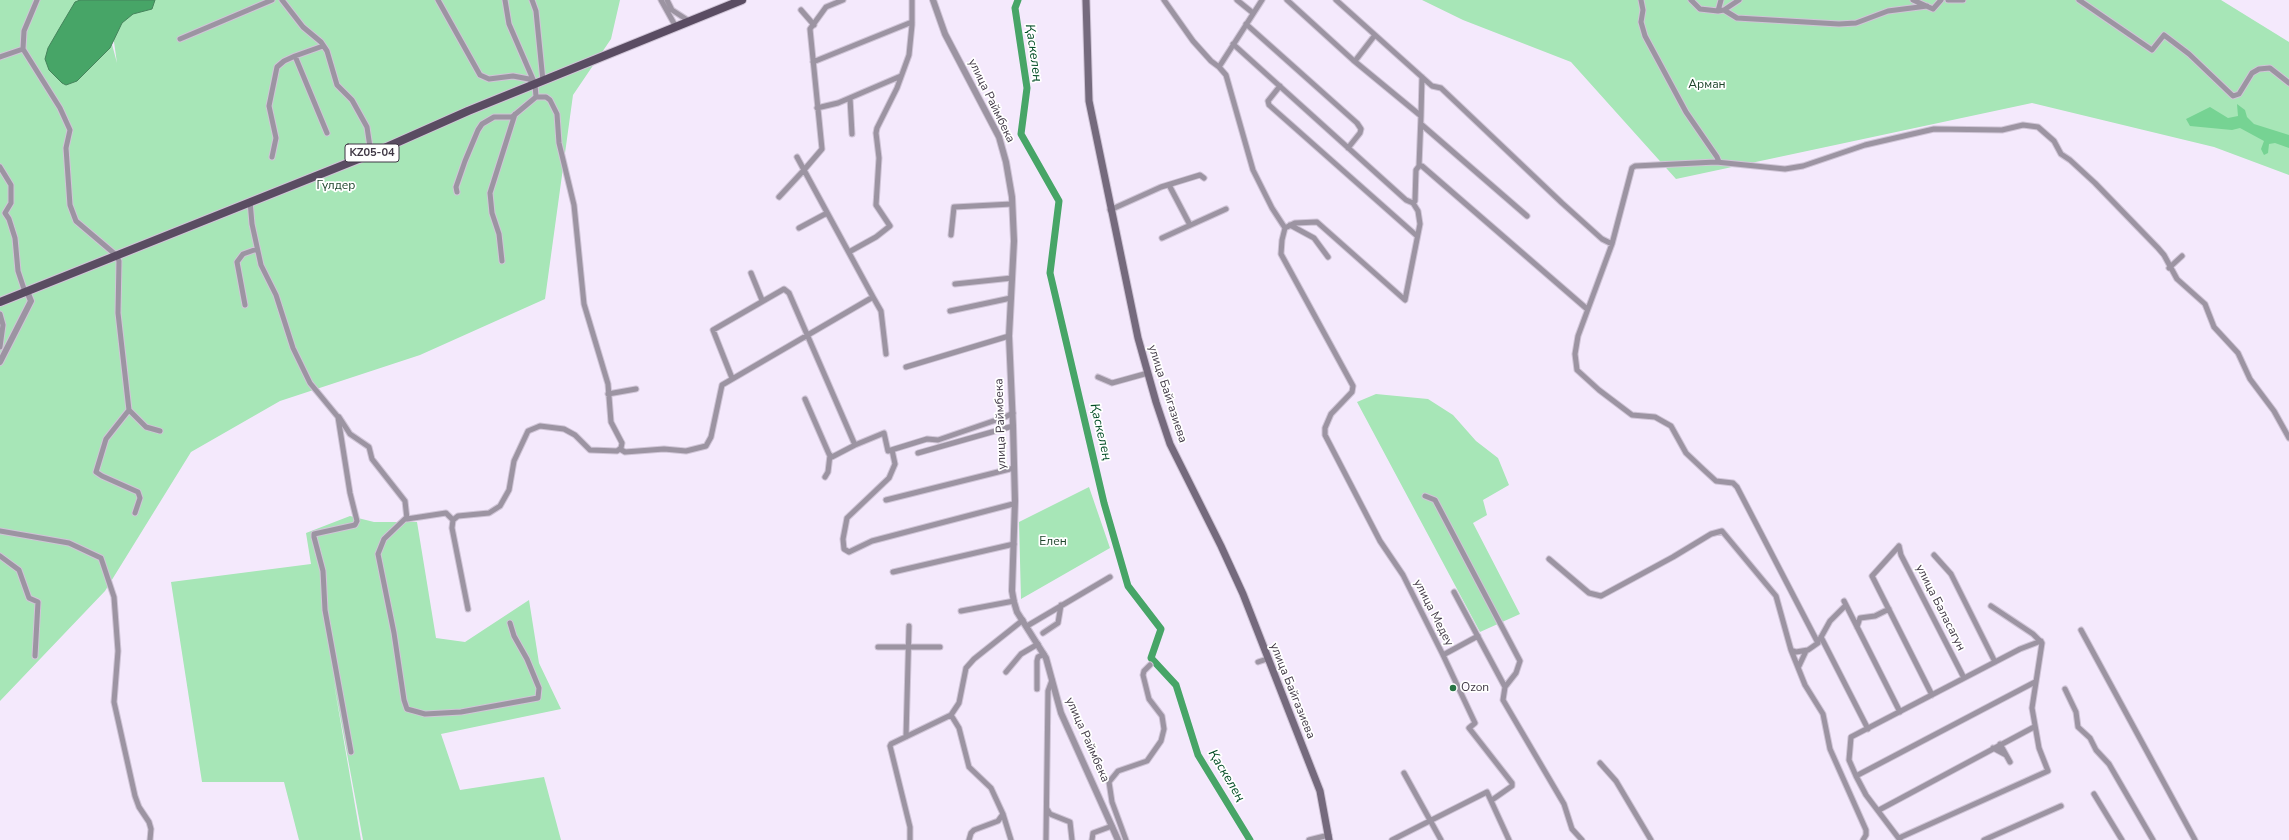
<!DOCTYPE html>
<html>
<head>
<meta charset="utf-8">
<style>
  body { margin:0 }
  canvas { display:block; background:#f4e9fc }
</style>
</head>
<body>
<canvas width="2289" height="840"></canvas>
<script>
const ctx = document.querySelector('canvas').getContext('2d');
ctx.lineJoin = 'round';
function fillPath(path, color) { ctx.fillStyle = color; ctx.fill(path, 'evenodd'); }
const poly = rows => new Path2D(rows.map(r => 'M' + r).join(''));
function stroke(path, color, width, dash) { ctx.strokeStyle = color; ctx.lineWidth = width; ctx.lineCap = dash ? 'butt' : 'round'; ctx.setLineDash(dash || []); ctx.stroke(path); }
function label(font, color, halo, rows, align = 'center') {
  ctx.font = font + ' "Nunito Sans",sans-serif'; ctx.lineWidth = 3.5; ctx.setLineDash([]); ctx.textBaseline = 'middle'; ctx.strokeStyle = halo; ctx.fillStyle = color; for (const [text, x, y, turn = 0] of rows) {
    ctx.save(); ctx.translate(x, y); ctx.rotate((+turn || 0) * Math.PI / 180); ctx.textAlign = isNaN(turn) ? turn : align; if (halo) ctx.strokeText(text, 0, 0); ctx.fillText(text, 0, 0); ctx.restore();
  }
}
const green = poly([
  [0,0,100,0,117,63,108,0,620,0,611,39,573,95,545,299,420,355,280,401,191,452,105,591,0,701],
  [1422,0,2221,0,2289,42,2289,175,2214,147,2032,103,1676,179,1571,62,1463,20],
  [1376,394,1428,399,1453,415,1476,441,1498,458,1509,485,1483,500,1487,515,1473,523,1520,614,1480,632,1357,402],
  [1089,487,1110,548,1021,599,1019,522],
  [350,516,374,522,417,522,436,638,465,642,529,600,539,663,561,709,441,734,460,790,544,777,561,840,363,840,333,678,361,840,299,840,284,782,202,782,171,582,311,564,306,533]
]);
const forest = poly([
  [2237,104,2245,110,2247,117,2254,124,2289,135,2289,148,2275,143,2269,144,2268,153,2264,155,2261,149,2264,141,2240,128,2232,130,2190,126,2186,119,2210,107,2228,118,2238,116]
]);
const water = poly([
  [80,0,155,0,152,9,133,14,122,23,110,48,77,81,66,85,62,83,49,70,45,59,48,48,59,29,75,2,80,0]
]);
const river = poly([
  [1018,0,1015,8,1027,88,1021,134,1059,201,1050,273,1104,503,1128,586,1161,629,1151,658,1176,685,1198,755,1250,840]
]);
const minor = poly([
  [37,0,24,31,23,49,60,108,70,130,66,148,70,205,76,221,116,255,119,261,118,313,129,410,146,427,160,431],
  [282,0,303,27,321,42,327,51,337,85,352,100,367,127,371,154],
  [438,0,480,75,489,79,513,76,529,79,535,84],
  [505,0,509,24,535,84,536,97],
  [532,0,536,11,543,81],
  [661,0,676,27],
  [667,0,672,10,689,21],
  [1164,0,1193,41,1211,61,1219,67,1262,0],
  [1237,0,1253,13],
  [1287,0,1353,60,1421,116,1422,77],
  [1336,0,1432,86,1441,88,1562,203,1602,239,1612,244,1632,168,1635,166,1716,162,1785,169,1803,166,1865,145,1934,129,2002,130,2023,125,2038,127,2054,141,2061,154,2070,160,2095,183,2158,248,2164,255,2177,279,2205,304,2214,327,2238,353,2250,379,2274,411,2289,438],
  [1641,0,1643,10,1641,22,1645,36,1686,112,1717,157,1719,162],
  [1691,0,1700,9,1718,11,1724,10,1737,18,1839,24,1856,23,1888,11,1927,6],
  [1913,0,1933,9,1941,0],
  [1948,0,1963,0],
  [2079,0,2152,50,2164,35,2189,54,2233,96,2239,94,2252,73,2259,69,2270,68,2289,83],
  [801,10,814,25],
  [1724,10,1739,0],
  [1718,11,1721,0],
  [1246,24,1357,123,1361,129,1360,133,1348,148],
  [180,39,272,0],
  [1233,44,1406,200,1413,203,1415,201,1416,170,1419,166,1422,166,1587,309],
  [295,56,327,133],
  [0,57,23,49],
  [1355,61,1375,35],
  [813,62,912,22],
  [1219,67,1226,75,1253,170,1272,208,1285,228,1282,240,1281,254,1353,386,1352,392,1331,414,1325,428,1325,435,1380,541,1403,575,1443,655,1475,723,1469,728,1512,783,1512,786,1492,800],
  [1280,86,1268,101,1269,105,1417,236],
  [850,98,852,134],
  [817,108,838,103,901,76],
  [1422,125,1527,216],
  [272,157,276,138,269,106,277,67,284,61,295,56,323,46],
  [1419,166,1421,116],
  [0,167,11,185,11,203,5,213,9,219,15,238,18,271,25,292],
  [1169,185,1190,225],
  [457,192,456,187,465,161,478,130,482,124,494,117,512,117,536,97,546,97,550,100,557,114,559,143,574,205,584,304,608,384,611,422,622,443,621,448,617,451,590,450,575,435,564,429,540,426,528,431,514,461,509,490,500,506,489,513,458,516,453,520,452,528,468,609],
  [779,197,804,170,797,157],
  [250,201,252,224,261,265,276,295,293,348,310,383,338,417,350,493,357,521,355,525,314,534,314,537,323,571,325,610,351,752],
  [1110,210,1161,187,1200,175,1204,178],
  [1290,225,1314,238,1328,257],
  [799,228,827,213],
  [1285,228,1295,223,1317,222,1405,300,1420,224,1418,211,1413,203],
  [951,235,954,207,1012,204],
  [1162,238,1226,209],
  [849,252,876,237,890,226,876,205,879,158,876,133,877,128,897,88,909,55,912,25,912,0],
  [502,261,499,234,492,213,490,193,515,114],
  [2169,268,2182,256],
  [751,273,762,300],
  [955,284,1012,278],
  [873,297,881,311,886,354],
  [245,305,237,262,243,254,257,249],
  [950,311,1011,298],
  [0,314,3,325,0,347],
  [906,367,1009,336],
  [1098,377,1112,383,1148,373],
  [732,378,713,330,784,289,789,293,855,445,884,433,888,451,927,439,938,440,1005,417,1013,413],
  [608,394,636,389],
  [805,399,829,454,832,457,855,445],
  [129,410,106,439,96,472,102,476,138,492,140,498,135,513],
  [339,417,350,434,369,447,372,459,405,501,407,519,446,513,453,520],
  [620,449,625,452,664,449,686,451,706,446,711,437,722,385,873,297,804,170,822,149,810,29,826,7,843,0],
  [892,450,895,464,889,478,847,518,843,539,844,549,849,552,872,541,1013,504],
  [918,453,1013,426],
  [825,477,828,472,830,455],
  [1425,496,1435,500,1520,661,1516,673,1505,687],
  [886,500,1014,468],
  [407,517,384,539,378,554,394,633,404,700,407,709,425,714,461,712,538,698,539,688,527,659,514,636,510,623],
  [0,531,69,543,101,558,114,597,118,651,114,702,135,796,139,807,149,822,151,829,150,840],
  [1899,546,1872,576,1932,695],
  [1899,546,1901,555,1964,678],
  [1934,555,1951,574,1995,662],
  [0,556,19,570,29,598,38,602,35,656],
  [1549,559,1589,593,1601,596,1673,557,1711,534,1722,531,1776,596,1791,650,1796,652,1808,650,1818,643,1737,487,1733,483,1716,481,1704,470,1686,453,1671,426,1655,417,1632,415,1599,390,1577,370,1575,354,1578,336,1612,244],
  [893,572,1014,544],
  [1454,592,1505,687,1503,700,1564,804,1572,829,1582,840],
  [1844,601,1900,712],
  [961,611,1014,601],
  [1027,626,1110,577],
  [1857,627,1860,618,1875,616,1889,609],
  [2081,630,2195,840],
  [1043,633,1058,623,1061,605],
  [1821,637,1868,729],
  [1820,639,1830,621,1846,605],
  [878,647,940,647],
  [1791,650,1805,685,1823,714,1830,749,1866,830,1866,835,1863,840],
  [1443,655,1478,636],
  [1258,662,1267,659],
  [1799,666,1806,651],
  [1006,672,1021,654,1038,644],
  [1037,689,1037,661,1038,657,1044,654],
  [2065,689,2076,712,2078,727,2090,738,2096,750,2109,764,2153,840],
  [951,715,959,728,969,767,991,788,1003,814,1011,840],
  [906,737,909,626],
  [2000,744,2010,762],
  [1993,748,2006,755],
  [1600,763,1616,781,1651,840],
  [1404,773,1441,840],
  [1856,776,2035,682],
  [2094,794,2122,840],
  [1047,809,1050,814,1070,822,1072,840],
  [1879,810,2034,727],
  [1899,838,2048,771,2039,748,2032,708,2042,643,2033,634,1991,606],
  [910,840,910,827,890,746,891,744,951,715,959,703,966,668,974,659,1023,620],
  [969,840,971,833,974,830,998,821,1003,814],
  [1046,840,1048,691,1052,680],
  [1092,840,1093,833,1112,826],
  [1126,840,1112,802,1109,782,1118,771,1147,761,1161,741,1164,729,1162,716,1149,699,1143,675,1144,671,1150,665],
  [1309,840,1329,835],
  [1392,840,1487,792,1509,840],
  [1900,840,1866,795,1856,776,1849,760,1851,737,2020,649,2041,641],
  [1984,840,2061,806]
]);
const tertiary = poly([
  [933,0,945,34,999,137,1006,162,1012,197,1014,241,1009,336,1013,426,1015,501,1012,591,1014,602,1017,612,1046,658,1061,713,1118,840],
  [0,362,31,301,27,291]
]);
const secondary = poly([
  [1086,0,1089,101,1138,338,1156,402,1170,444,1221,546,1243,594,1320,791,1329,840]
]);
const primary = poly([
  [0,302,371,154,468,111,742,0]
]);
const markers = [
  [1453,688,4,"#277444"]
];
const shields = [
  [372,153,54]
];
const shieldNames = [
  ["KZ05-04",372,153]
];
const parkNames = [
  ["Арман",1707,85],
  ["Гүлдер",336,186],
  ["Елен",1053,542]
];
const streetNames = [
  ["улица Раймбека",991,101,64],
  ["улица Байгазиева",1167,394,72],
  ["улица Раймбека",1001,424,-92],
  ["улица Баласагун",1940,608,63],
  ["улица Медеу",1433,613,63],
  ["улица Байгазиева",1292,691,68],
  ["улица Раймбека",1087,740,66]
];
const poiNames = [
  ["Ozon",1461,688]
];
const waterNames = [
  ["Қаскелең",1033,53,82],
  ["Қаскелең",1100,432,77],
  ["Қаскелең",1226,776,59]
];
fillPath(green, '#a7e6b7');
fillPath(forest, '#76d393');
fillPath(water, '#47a567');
stroke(water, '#45845c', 1);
stroke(river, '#47a567', 7);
stroke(minor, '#d0c5d7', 7);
stroke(tertiary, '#d0c5d7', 8);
stroke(secondary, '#d0c5d7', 9);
stroke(primary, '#d0c5d7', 10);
stroke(minor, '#9c94a2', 5);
stroke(tertiary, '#9c94a2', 6);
stroke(secondary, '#756a7d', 7);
stroke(primary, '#5a4c62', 8);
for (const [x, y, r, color] of markers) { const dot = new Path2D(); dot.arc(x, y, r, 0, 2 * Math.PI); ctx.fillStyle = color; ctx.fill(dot); stroke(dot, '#fff', 1.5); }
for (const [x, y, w] of shields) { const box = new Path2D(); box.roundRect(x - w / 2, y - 9, w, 18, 3); ctx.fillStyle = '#fff'; ctx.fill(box); stroke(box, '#3f3744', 1); }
label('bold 11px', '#3f3744', null, shieldNames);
label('12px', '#1d442a', '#fff', parkNames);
label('12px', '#3f3744', '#fff', streetNames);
label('12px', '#3f3744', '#fff', poiNames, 'left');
label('italic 13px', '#004c24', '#fff', waterNames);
</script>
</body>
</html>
